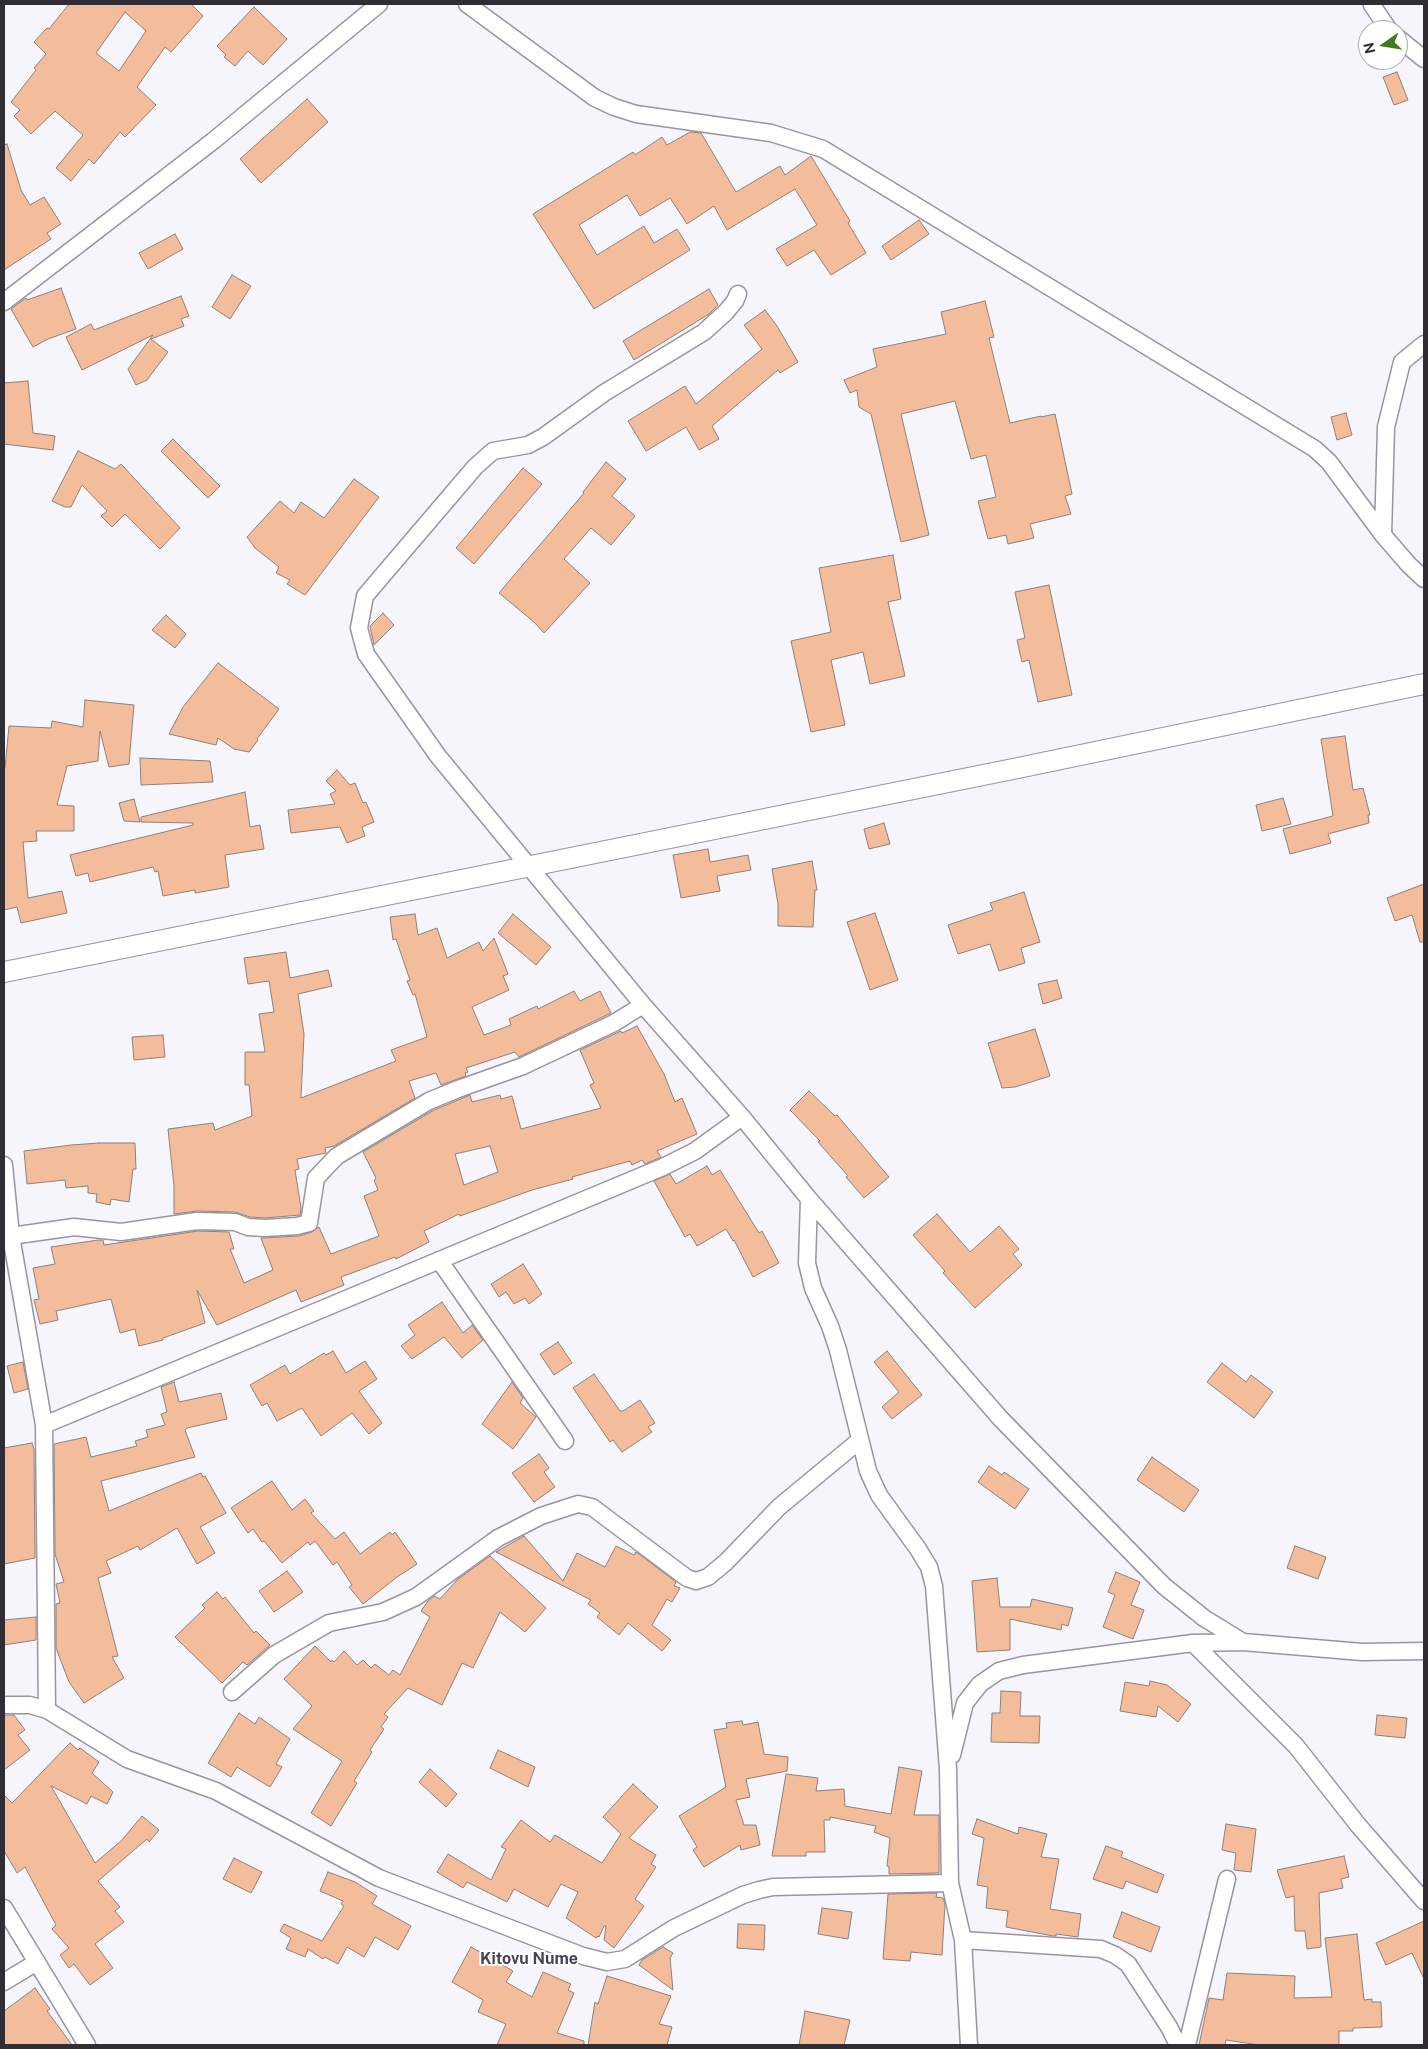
<!DOCTYPE html>
<html>
<head>
<meta charset="utf-8">
<style>
  body { margin:0 }
  #map { position:relative; width:1428px; height:2049px; overflow:hidden; background:#f7f5fc; font-family:"Public Sans",sans-serif }
  canvas { display:block }
  .frame { position:absolute; inset:0; border:5px solid #302d34; pointer-events:none }
  .north { position:absolute; left:1358px; top:20px; width:50px; height:50px; box-sizing:border-box; background:#fff; border:1px solid #acabae; border-radius:50%; rotate:257deg; font-size:14px; font-weight:700; line-height:20px; text-align:center; color:#302d34 }
  .north::after { content:''; display:block; margin:auto; width:18px; height:22px; background:#407d1a; clip-path:polygon(50% 0,100% 100%,50% 72%,0 100%) }
</style>
</head>
<body>
<div id="map">
<canvas width="1428" height="2049"></canvas>
<div class="frame"></div>
<div class="north">N</div>
</div>
<script>
const ctx = document.querySelector('canvas').getContext('2d');
ctx.lineJoin = 'round';
function fillPath(path, color) { ctx.fillStyle = color; ctx.fill(path, 'evenodd'); }
const poly = rows => new Path2D(rows.map(r => 'M' + r).join(''));
function stroke(path, color, width, dash) { ctx.strokeStyle = color; ctx.lineWidth = width; ctx.lineCap = dash ? 'butt' : 'round'; ctx.setLineDash(dash || []); ctx.stroke(path); }
function label(font, color, halo, rows, align = 'center') {
  ctx.font = font + ' "Public Sans",sans-serif'; ctx.lineWidth = 4; ctx.setLineDash([]); ctx.textBaseline = 'middle'; ctx.strokeStyle = halo; ctx.fillStyle = color; for (const [text, x, y, turn = 0] of rows) {
    ctx.save(); ctx.translate(x, y); ctx.rotate((+turn || 0) * Math.PI / 180); ctx.textAlign = isNaN(turn) ? turn : align; if (halo) ctx.strokeText(text, 0, 0); ctx.fillText(text, 0, 0); ctx.restore();
  }
}
const building = poly([
  [69,4,191,4,203,16,171,52,165,47,137,87,156,105,125,137,120,132,94,164,89,159,71,181,56,168,83,135,55,111,31,134,14,116,20,110,11,102,36,70,34,68,46,54,34,42,47,28,49,29,69,4],
  [125,12,146,31,119,71,96,53,125,12],
  [254,7,287,39,263,65,248,51,235,66,224,57,226,55,217,46,254,7],
  [1397,72,1408,100,1394,105,1383,77,1397,72],
  [307,99,328,122,261,183,240,159,307,99],
  [690,132,701,133,736,192,780,166,785,175,811,156,850,221,848,223,866,253,831,275,814,250,787,266,776,249,817,225,795,189,727,230,714,206,687,224,670,198,640,216,627,195,579,225,597,255,644,226,654,243,677,229,690,250,594,309,533,214,633,152,635,155,662,137,667,145,690,132],
  [7,144,21,190,30,205,44,197,61,224,47,233,51,239,4,270,4,145,7,144],
  [919,220,929,234,891,260,882,246,919,220],
  [175,234,183,249,148,269,139,253,175,234],
  [232,275,251,286,230,319,212,307,232,275],
  [61,288,76,329,48,339,33,347,11,309,26,298,27,300,61,288],
  [709,289,718,305,709,314,634,360,623,341,709,289],
  [181,296,189,316,181,319,184,326,151,339,168,352,147,380,136,385,128,369,153,335,82,370,66,337,91,324,94,330,181,296],
  [985,301,994,337,989,338,1010,423,1041,416,1041,417,1055,414,1072,494,1065,496,1071,514,1030,524,1034,538,1008,544,1006,535,988,539,978,501,996,497,986,455,971,459,955,401,901,414,929,535,901,542,871,414,859,407,857,390,850,393,844,380,877,367,873,349,946,334,941,312,985,301],
  [765,310,777,326,798,362,780,373,778,370,712,426,719,439,699,450,686,427,646,451,628,421,685,386,696,404,762,349,744,325,765,310],
  [28,381,33,433,55,436,53,450,4,444,4,383,28,381],
  [1346,413,1352,435,1337,440,1331,417,1346,413],
  [173,439,220,486,208,498,161,451,173,439],
  [78,451,115,469,121,464,180,528,160,549,125,514,112,527,101,516,107,511,82,485,71,507,65,507,52,501,78,451],
  [606,462,626,479,612,496,635,516,611,545,591,528,564,559,590,583,544,633,534,622,499,593,584,493,583,492,606,462],
  [523,468,542,484,474,564,456,548,523,468],
  [354,479,379,497,305,595,287,584,290,580,276,573,279,567,255,548,247,537,280,501,294,513,301,502,324,518,354,479],
  [893,555,901,599,888,602,905,676,870,684,863,652,831,660,845,725,811,732,791,641,831,632,819,568,893,555],
  [1049,585,1072,695,1038,702,1029,660,1022,662,1017,640,1025,638,1015,592,1049,585],
  [383,613,394,625,374,645,370,626,383,613],
  [166,615,186,634,175,648,152,630,166,615],
  [218,663,279,709,257,739,258,740,249,752,234,749,218,738,216,745,169,734,183,707,218,663],
  [85,700,134,705,129,764,109,767,100,731,98,761,67,766,57,805,74,806,74,831,36,831,37,841,23,842,28,898,62,891,67,913,21,923,17,907,4,910,4,768,5,768,9,726,51,728,52,721,83,727,85,700],
  [1345,736,1353,790,1363,788,1370,815,1368,815,1369,823,1328,834,1331,843,1290,854,1283,829,1333,816,1321,739,1345,736],
  [140,758,210,761,213,782,141,785,140,758],
  [337,770,350,785,355,783,363,803,366,802,374,822,362,827,365,836,347,843,340,827,291,833,288,810,335,804,330,794,336,791,326,781,337,770],
  [245,792,250,827,260,825,264,849,225,855,229,887,195,893,195,890,163,896,158,871,155,872,153,867,90,882,88,873,76,876,70,855,193,825,193,823,141,822,141,817,245,792],
  [1283,798,1291,824,1262,831,1256,805,1283,798],
  [134,799,140,822,124,821,119,803,134,799],
  [884,823,890,844,869,849,864,829,884,823],
  [708,849,710,862,748,855,751,870,717,876,720,891,681,898,673,855,708,849],
  [812,861,817,890,815,890,813,927,778,926,778,904,772,869,812,861],
  [1424,884,1424,942,1420,942,1412,915,1395,921,1387,898,1424,884],
  [1024,892,1040,942,1021,948,1025,963,999,971,990,944,958,954,948,925,993,910,990,903,1024,892],
  [875,913,898,980,870,990,847,922,875,913],
  [415,914,418,935,437,928,447,958,479,942,483,951,494,938,508,974,503,976,509,990,472,1007,484,1035,511,1025,509,1019,537,1006,538,1009,574,991,580,1001,600,991,611,1013,519,1057,515,1052,466,1068,468,1072,465,1073,466,1076,441,1085,436,1073,409,1081,415,1098,334,1146,325,1148,326,1153,297,1159,299,1169,295,1170,301,1208,300,1215,265,1218,250,1217,235,1212,197,1211,174,1214,174,1186,168,1129,213,1123,215,1130,252,1116,249,1085,245,1085,245,1052,265,1052,259,1014,274,1012,269,981,248,984,244,958,286,952,290,978,328,970,332,986,298,994,304,1034,301,1098,396,1061,391,1050,427,1037,415,994,413,995,407,981,410,980,396,939,393,940,390,917,415,914],
  [513,914,551,947,536,965,498,933,513,914],
  [1057,980,1062,998,1043,1004,1038,984,1057,980],
  [637,1026,664,1074,675,1102,682,1098,697,1134,657,1151,661,1157,659,1158,645,1164,642,1160,632,1165,630,1161,572,1177,573,1179,532,1190,460,1216,459,1214,424,1231,429,1242,396,1259,395,1257,341,1277,344,1285,301,1302,296,1290,217,1325,197,1290,205,1323,163,1338,163,1340,139,1346,135,1329,120,1333,111,1299,56,1311,58,1320,40,1324,34,1300,39,1299,33,1268,55,1264,51,1247,98,1240,103,1240,104,1245,198,1231,229,1232,234,1249,230,1249,244,1283,273,1270,261,1238,299,1236,312,1232,319,1227,331,1254,379,1236,364,1196,378,1190,374,1180,376,1178,363,1152,434,1110,470,1095,472,1102,500,1095,501,1099,512,1096,521,1129,601,1108,590,1085,594,1083,580,1050,621,1031,622,1033,637,1026],
  [490,1146,498,1172,464,1185,455,1154,490,1146],
  [1035,1029,1050,1076,1015,1087,1002,1088,988,1043,1035,1029],
  [163,1035,165,1057,134,1060,132,1037,163,1035],
  [809,1091,835,1116,837,1115,889,1177,864,1198,846,1177,848,1176,818,1142,820,1141,790,1110,809,1091],
  [99,1143,135,1143,136,1169,133,1169,129,1202,111,1199,110,1205,96,1202,97,1194,88,1193,88,1186,66,1188,65,1180,27,1184,24,1151,71,1145,99,1143],
  [707,1166,712,1175,720,1170,759,1233,762,1231,779,1263,753,1277,734,1240,733,1241,726,1229,697,1246,690,1234,685,1237,654,1181,670,1174,676,1184,707,1166],
  [937,1214,970,1252,999,1226,1019,1249,1013,1254,1022,1265,975,1308,943,1273,945,1271,913,1235,937,1214],
  [523,1264,542,1294,529,1304,525,1298,514,1304,506,1292,499,1297,491,1284,523,1264],
  [442,1302,463,1333,472,1325,483,1340,462,1358,444,1337,412,1359,401,1346,415,1335,408,1325,442,1302],
  [558,1342,572,1363,554,1375,540,1354,558,1342],
  [333,1351,346,1373,365,1361,377,1379,359,1391,382,1423,369,1434,352,1413,321,1436,302,1408,277,1421,267,1403,262,1406,250,1385,285,1365,290,1374,324,1353,326,1355,333,1351],
  [887,1351,922,1395,892,1419,882,1407,899,1392,874,1362,887,1351],
  [23,1362,28,1389,14,1393,7,1366,23,1362],
  [1222,1363,1246,1382,1251,1375,1273,1392,1254,1418,1207,1382,1222,1363],
  [594,1374,620,1411,623,1411,640,1400,655,1423,648,1427,652,1432,622,1452,613,1440,610,1442,573,1388,594,1374],
  [174,1382,179,1402,221,1393,227,1419,187,1428,185,1430,195,1457,101,1481,109,1511,201,1473,203,1477,205,1476,226,1513,200,1527,215,1553,197,1564,177,1528,140,1550,138,1546,106,1561,111,1573,98,1578,118,1656,112,1657,124,1678,84,1703,69,1682,56,1648,56,1604,60,1603,56,1584,64,1582,55,1554,54,1444,86,1437,91,1457,137,1446,135,1441,148,1437,146,1430,165,1425,161,1414,167,1412,161,1387,174,1382],
  [512,1382,523,1398,520,1403,536,1417,513,1449,482,1424,512,1382],
  [32,1443,34,1449,35,1558,4,1564,4,1448,32,1443],
  [539,1454,549,1468,544,1472,555,1487,534,1502,512,1473,539,1454],
  [1152,1457,1199,1490,1184,1512,1137,1480,1152,1457],
  [989,1466,1002,1475,1004,1472,1029,1489,1015,1509,978,1482,989,1466],
  [272,1481,292,1510,305,1499,314,1511,311,1513,335,1539,344,1532,360,1554,390,1532,392,1535,395,1532,417,1564,397,1577,363,1604,349,1587,352,1585,337,1562,333,1565,315,1541,310,1545,308,1542,282,1563,264,1541,262,1542,253,1529,248,1533,231,1508,272,1481],
  [524,1536,563,1581,577,1553,605,1567,616,1546,634,1555,636,1552,639,1554,676,1582,674,1586,680,1588,672,1602,667,1599,652,1625,671,1640,662,1651,628,1623,619,1635,597,1617,600,1613,588,1604,591,1600,496,1552,524,1536],
  [1295,1546,1326,1557,1318,1579,1287,1568,1295,1546],
  [490,1556,546,1608,525,1632,500,1612,473,1668,462,1663,442,1705,408,1688,384,1714,388,1717,381,1727,384,1729,370,1750,372,1752,354,1781,357,1783,331,1826,311,1813,342,1761,293,1729,312,1706,284,1679,315,1646,331,1662,332,1660,334,1662,344,1651,357,1665,363,1660,371,1668,375,1664,389,1675,393,1670,400,1675,430,1617,421,1611,428,1601,434,1596,440,1599,457,1580,490,1556],
  [287,1571,303,1592,274,1612,259,1591,287,1571],
  [1116,1572,1140,1582,1131,1605,1144,1610,1133,1639,1103,1627,1115,1595,1108,1592,1116,1572],
  [997,1578,1000,1607,1030,1607,1032,1599,1073,1608,1068,1626,1062,1624,1061,1630,1010,1619,1010,1650,977,1652,972,1581,997,1578],
  [217,1592,223,1599,225,1597,254,1633,256,1631,270,1645,247,1665,243,1662,222,1683,175,1637,205,1608,202,1605,217,1592],
  [36,1617,36,1640,4,1645,4,1620,36,1617],
  [1150,1681,1167,1685,1191,1704,1178,1722,1158,1706,1156,1717,1120,1711,1125,1682,1149,1686,1150,1681],
  [1001,1691,1021,1692,1020,1716,1040,1716,1039,1743,991,1742,992,1713,1000,1713,1001,1691],
  [239,1713,255,1724,259,1717,290,1739,276,1764,282,1767,270,1787,237,1767,231,1777,208,1763,239,1713],
  [4,1715,14,1715,25,1730,18,1735,30,1750,4,1770,4,1715],
  [1377,1715,1407,1718,1405,1738,1375,1735,1377,1715],
  [742,1721,743,1725,758,1722,764,1754,788,1757,787,1771,746,1779,750,1797,736,1800,744,1825,756,1825,760,1845,741,1850,740,1845,704,1867,693,1850,697,1847,679,1816,726,1787,714,1730,727,1728,726,1723,742,1721],
  [70,1743,78,1750,80,1748,99,1762,92,1773,113,1792,107,1804,91,1796,87,1804,51,1786,95,1863,121,1841,142,1816,159,1830,149,1842,147,1839,98,1881,120,1907,115,1911,124,1922,95,1944,113,1968,90,1985,74,1964,69,1968,60,1955,69,1948,52,1929,56,1925,25,1867,17,1873,4,1851,4,1795,12,1803,70,1743],
  [498,1750,535,1767,528,1787,490,1768,498,1750],
  [899,1767,922,1771,914,1815,939,1815,939,1873,889,1874,889,1867,887,1866,890,1838,874,1832,876,1826,830,1817,830,1820,824,1820,825,1852,806,1852,806,1856,772,1856,786,1774,818,1778,816,1791,844,1789,845,1806,891,1814,899,1767],
  [430,1769,457,1794,446,1807,419,1782,430,1769],
  [633,1784,658,1807,629,1838,656,1855,651,1864,656,1867,635,1899,644,1906,614,1948,604,1940,606,1926,604,1926,599,1937,597,1936,596,1938,566,1918,578,1892,561,1884,548,1907,514,1889,507,1902,467,1882,463,1888,437,1872,448,1854,491,1880,506,1849,501,1847,521,1820,550,1842,555,1835,602,1863,621,1834,603,1817,633,1784],
  [977,1819,1018,1834,1019,1827,1047,1834,1041,1857,1059,1859,1050,1909,1081,1914,1078,1937,1056,1934,1056,1936,1053,1936,1006,1927,1008,1911,986,1908,988,1887,977,1885,984,1838,972,1834,977,1819],
  [1226,1824,1256,1829,1251,1872,1234,1870,1236,1853,1222,1850,1226,1824],
  [1106,1846,1123,1852,1121,1857,1164,1875,1157,1893,1126,1881,1123,1889,1093,1879,1106,1846],
  [1344,1856,1349,1877,1341,1879,1343,1888,1319,1893,1321,1947,1307,1949,1305,1931,1295,1931,1294,1896,1286,1898,1277,1870,1344,1856],
  [234,1858,262,1872,251,1893,223,1879,234,1858],
  [328,1872,355,1882,377,1896,372,1904,411,1926,398,1950,375,1937,364,1957,347,1947,338,1964,325,1957,323,1959,308,1949,305,1957,286,1949,291,1938,280,1931,284,1924,322,1941,344,1906,341,1904,343,1901,320,1891,328,1872],
  [937,1893,936,1897,943,1898,945,1904,942,1955,911,1952,910,1961,883,1959,888,1894,937,1893],
  [822,1908,852,1912,848,1939,818,1934,822,1908],
  [1122,1912,1160,1927,1151,1952,1113,1937,1122,1912],
  [1424,1921,1424,1979,1412,1953,1386,1965,1376,1943,1424,1921],
  [738,1924,765,1925,764,1950,737,1948,738,1924],
  [1357,1934,1364,2000,1372,1999,1372,2002,1381,2002,1382,2027,1353,2028,1353,2031,1339,2031,1339,2045,1259,2045,1226,2040,1225,2045,1199,2045,1209,1998,1223,2000,1227,1973,1295,1976,1294,1998,1332,1997,1325,1938,1357,1934],
  [471,1947,513,1971,506,1982,532,1997,543,1972,571,1984,568,1990,574,1993,557,2033,584,2041,584,2045,497,2045,506,2024,478,2012,483,2000,452,1982,471,1947],
  [663,1947,673,1953,670,1958,673,1990,639,1965,642,1960,663,1947],
  [607,1976,671,1996,659,2024,672,2027,667,2045,588,2045,595,2002,598,2004,607,1976],
  [35,1988,50,2009,47,2011,72,2045,4,2045,4,2011,35,1988],
  [805,2011,850,2020,844,2045,799,2045,805,2011]
]);
const minor = poly([
  [467,4,595,98,614,107,636,114,771,133,823,149,1315,449,1329,462,1383,535,1409,565,1424,579],
  [1372,5,1389,30],
  [1398,38,1424,59],
  [738,294,735,301,726,312,704,332,604,393,543,437,528,445,493,451,475,467,365,596,359,628,366,654,438,756,643,1005,742,1117,809,1199,1000,1418,1164,1586,1204,1618,1243,1642,1362,1652,1424,1651],
  [4,302,213,141,379,4],
  [1383,535,1386,427,1402,362,1424,344],
  [4,1165,11,1236,44,1425,47,1710],
  [809,1199,807,1263,813,1288,830,1326,838,1350,868,1471,879,1495,918,1549,929,1567,934,1586,948,1769,950,1883,963,1940,969,2045],
  [11,1236,74,1227,121,1232,197,1221,235,1222,248,1227,265,1228,297,1226,309,1223,316,1178,337,1156,429,1101,458,1089,523,1066,614,1023,643,1005],
  [439,1260,565,1441],
  [44,1425,663,1167,695,1151,742,1117],
  [1193,1643,1296,1746,1358,1825,1424,1901],
  [232,1692,274,1655,329,1623,383,1612,416,1597,498,1538,541,1516,578,1504,592,1507,687,1578,696,1581,708,1577,726,1562,779,1507,860,1440],
  [4,1705,30,1705,47,1710,127,1759,216,1791,379,1878,583,1956,607,1962,625,1959,674,1928,743,1895,759,1890,773,1887,950,1883],
  [952,1755,965,1703,980,1684,999,1671,1023,1665,1193,1643,1243,1642],
  [4,1908,87,2045],
  [963,1940,1101,1949,1115,1955,1128,1964,1169,2027,1178,2045],
  [4,1982,37,1962],
  [1187,2045,1227,1879]
]);
const tertiary = poly([
  [4,972,1013,769,1424,684]
]);
const quarterNames = [
  ["Kitovu Nume",529,1959]
];
fillPath(building, '#f3bd9b');
stroke(building, '#918076', 1);
stroke(minor, '#9993a4', 19);
stroke(tertiary, '#9993a4', 22);
stroke(minor, '#fff', 16);
stroke(tertiary, '#fff', 20);
label('bold 16px', '#484251', '#fff', quarterNames);
</script>
</body>
</html>
